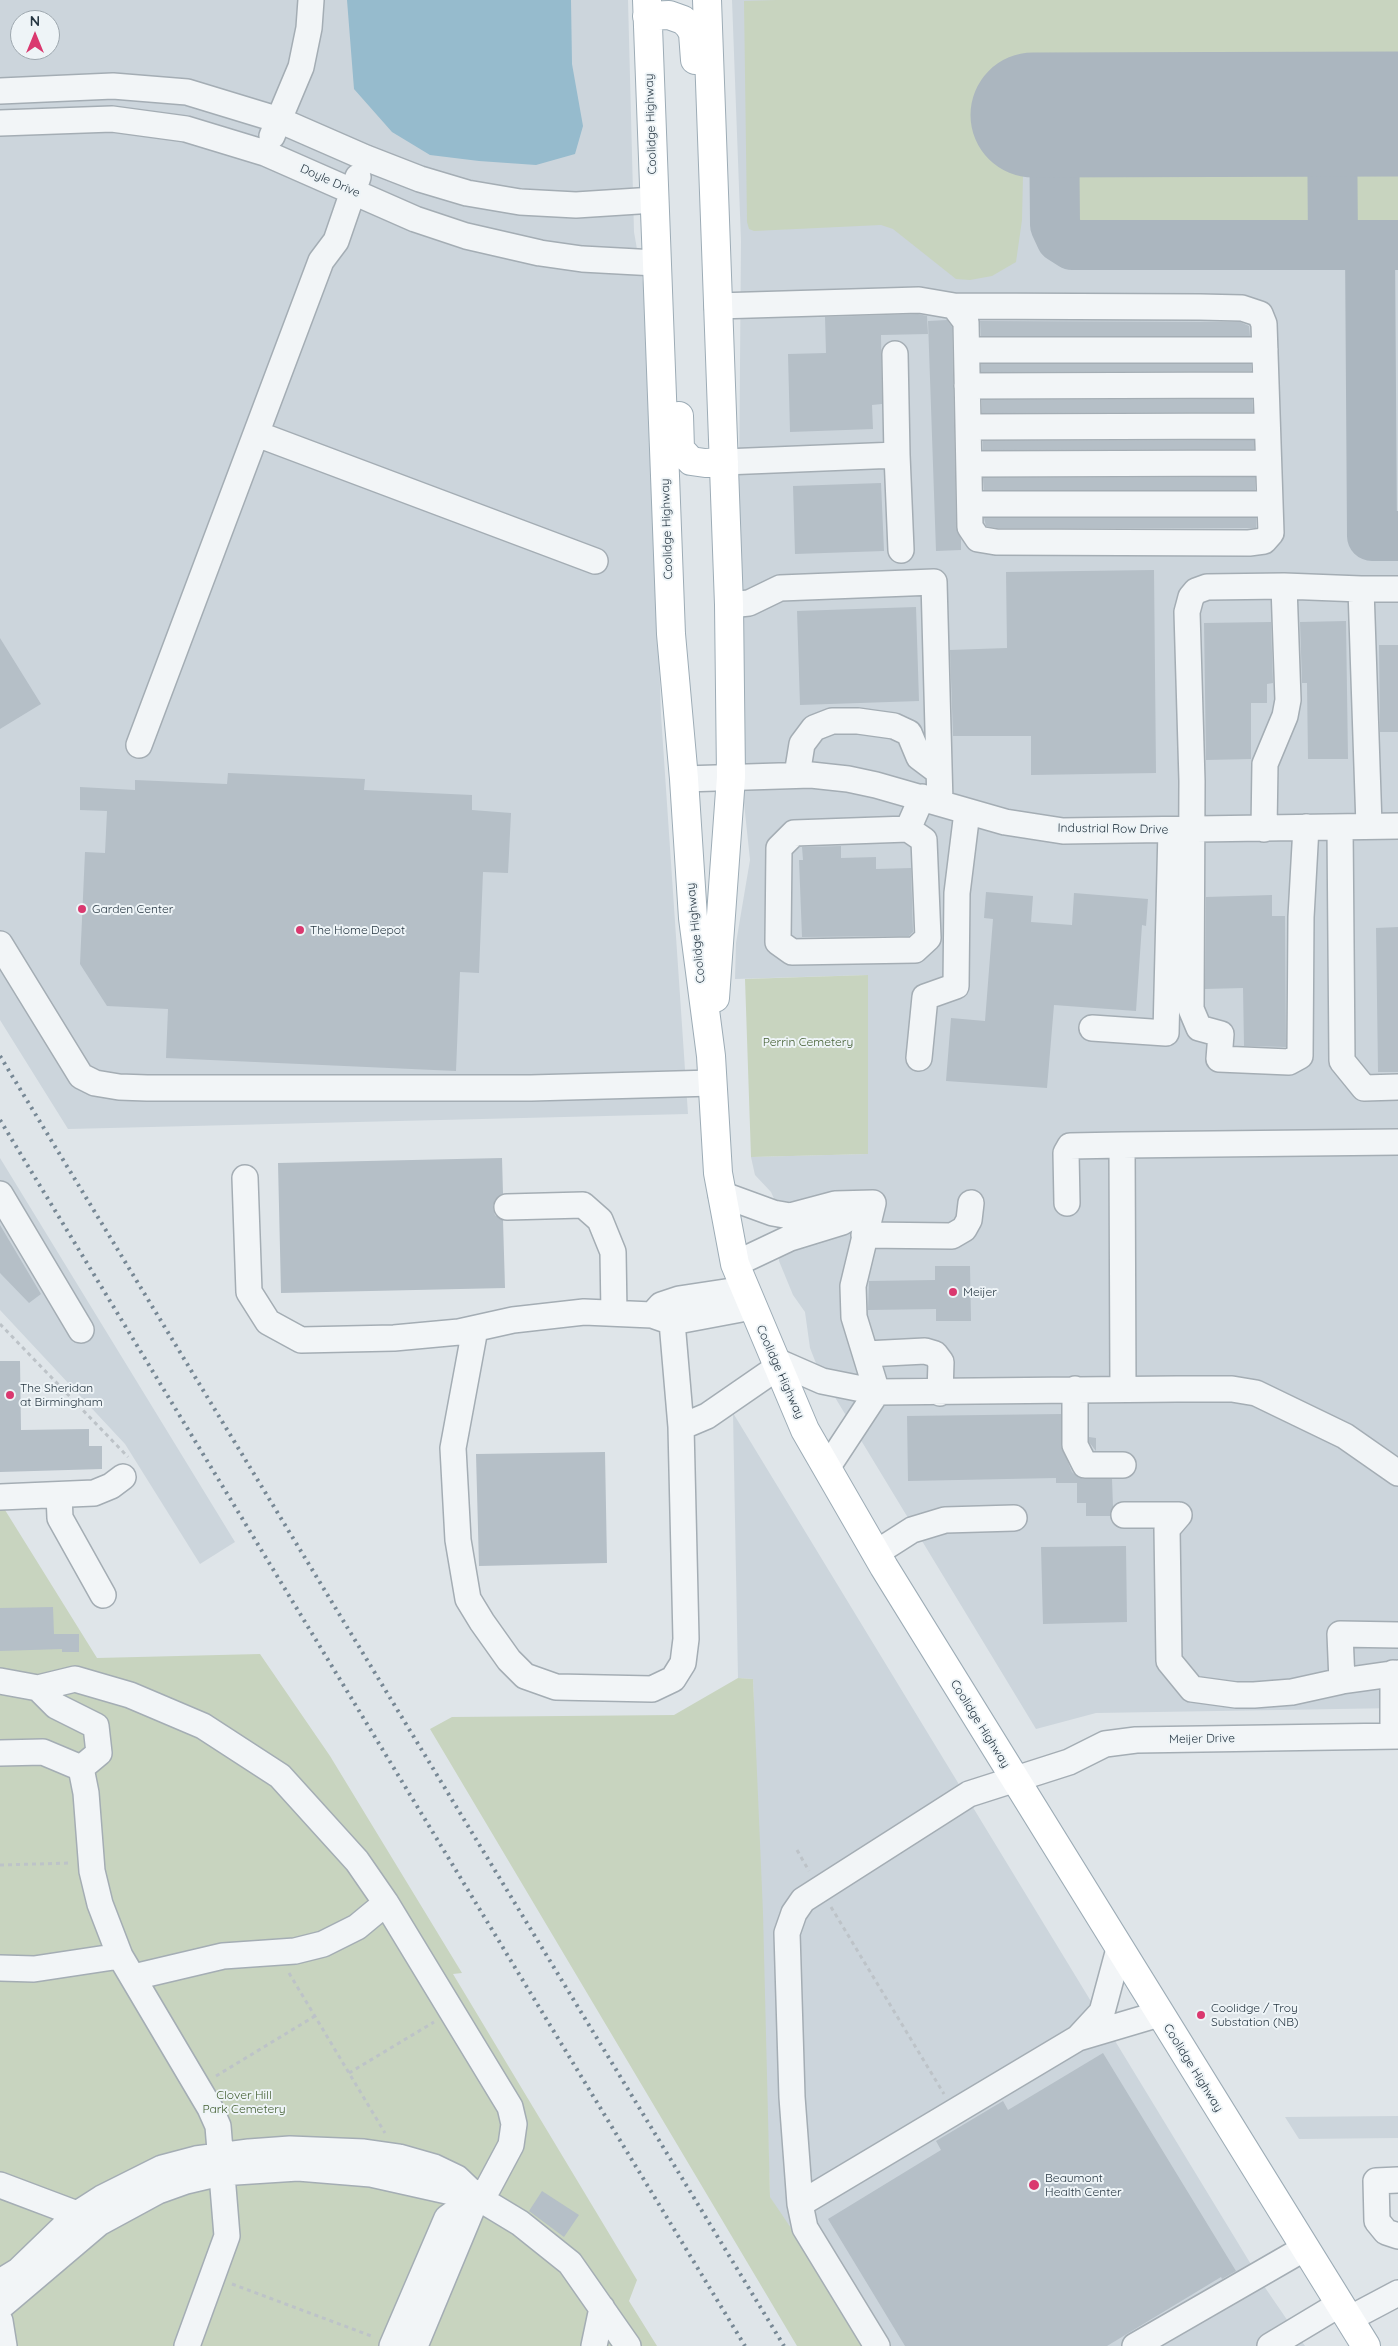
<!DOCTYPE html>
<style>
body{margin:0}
#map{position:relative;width:1398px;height:2346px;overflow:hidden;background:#dfe5e9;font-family:Quicksand,sans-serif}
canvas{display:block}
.north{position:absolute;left:10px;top:10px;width:50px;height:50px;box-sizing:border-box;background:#eef4f7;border:1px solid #9ea8af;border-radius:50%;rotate:0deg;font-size:14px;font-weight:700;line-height:20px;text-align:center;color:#263642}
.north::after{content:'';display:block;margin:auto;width:18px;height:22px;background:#da386f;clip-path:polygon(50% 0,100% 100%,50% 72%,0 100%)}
</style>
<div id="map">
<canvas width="1398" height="2346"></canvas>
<div class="north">N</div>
</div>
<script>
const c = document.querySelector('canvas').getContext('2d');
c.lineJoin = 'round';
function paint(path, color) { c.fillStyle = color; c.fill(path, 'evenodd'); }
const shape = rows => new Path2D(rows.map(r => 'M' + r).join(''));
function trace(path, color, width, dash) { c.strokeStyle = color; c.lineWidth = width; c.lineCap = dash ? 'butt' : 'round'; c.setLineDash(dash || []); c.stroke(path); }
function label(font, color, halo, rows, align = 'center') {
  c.font = font + ' Quicksand,sans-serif'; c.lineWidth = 4; c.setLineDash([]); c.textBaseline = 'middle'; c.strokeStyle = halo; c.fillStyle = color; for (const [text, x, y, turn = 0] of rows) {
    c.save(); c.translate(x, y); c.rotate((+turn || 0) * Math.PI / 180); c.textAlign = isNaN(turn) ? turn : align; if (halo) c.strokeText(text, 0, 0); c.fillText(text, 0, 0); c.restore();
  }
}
const built = shape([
 [0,0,628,0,634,232,647,306,661,715,688,1114,68,1129,0,1020],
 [20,20,50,20,50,50,20,50],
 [732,0,1398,0,1398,1708,1096,1713,1036,1729,819,1371,810,1348,805,1312,793,1295,779,1261,776,1203,771,1192,755,1175,751,1157,868,1154,868,975,735,979,736,943,750,860,737,736,741,241],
 [0,1158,235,1542,200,1564,125,1444,0,1310],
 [733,1413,1266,2289,1305,2346,864,2346,770,2198,753,1679,738,1678],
 [1398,2116,1398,2138,1299,2139,1285,2117]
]);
const green = shape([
 [777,0,1398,0,1398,85,1025,87,1022,220,1016,262,992,276,970,280,956,279,893,229,881,225,754,231,749,229,747,222,744,1],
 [1315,139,1322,185,1315,228,1265,235,1118,236,1073,230,1065,186,1070,145,1073,141],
 [1351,139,1398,139,1398,235,1351,226,1343,177],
 [868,975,868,1154,751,1157,745,979],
 [0,1510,5,1510,97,1658,260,1654,330,1756,462,1973,453,1974,637,2280,629,2301,657,2346,0,2346],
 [738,1678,753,1679,763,1913,770,2197,797,2237,864,2346,797,2346,430,1729,452,1717,674,1715]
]);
const water = shape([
 [347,0,571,0,572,64,583,126,575,154,536,165,479,161,430,155,392,132,354,89]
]);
const taxiway = shape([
 [1332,114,1333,245],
 [1054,115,1055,225,1061,238,1072,245,1398,245],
 [1370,245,1372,536,1398,536]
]);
const runway = shape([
 [1033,115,1398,114]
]);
const building = shape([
 [918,314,927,316,928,334,881,335,882,404,872,405,873,429,790,432,788,354,826,353,825,317],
 [947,320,952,327,956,527,961,539,961,550,936,551,928,321],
 [980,321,1240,322,1249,326,1250,336,981,336],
 [981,364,1251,364,1251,371,981,372],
 [1252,399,1253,412,982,413,982,400],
 [1254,440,1254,449,983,450,983,441],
 [1255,477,1255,490,984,490,983,478],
 [881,483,884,551,795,554,793,486],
 [984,518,1256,518,1256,528,997,528,986,526],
 [1154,570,1156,773,1031,775,1031,736,953,736,950,650,1007,648,1006,572],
 [916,607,919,701,800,705,797,611],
 [1346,621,1348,759,1308,759,1307,683,1302,683,1300,622],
 [1271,622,1273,683,1267,684,1267,703,1251,703,1251,759,1206,760,1204,623],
 [0,638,41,704,0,729],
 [1379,645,1398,645,1398,732,1380,732],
 [228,773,365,779,364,790,472,795,472,810,511,813,508,873,483,872,479,973,460,972,456,1071,166,1058,168,1009,107,1006,80,964,85,852,105,853,107,811,80,810,80,787,135,790,135,780,227,784],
 [841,846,841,858,876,857,876,869,911,868,913,932,909,936,802,937,799,860,803,860,802,847],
 [986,892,1033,896,1031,922,1072,925,1074,893,1148,899,1146,926,1142,925,1136,1011,1054,1005,1047,1088,946,1081,951,1018,985,1021,993,919,984,918],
 [1272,895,1272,916,1285,916,1286,1047,1244,1046,1243,988,1205,989,1206,897],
 [1398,927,1398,1072,1378,1072,1376,928],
 [502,1158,503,1194,495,1200,493,1207,495,1215,503,1220,505,1288,281,1293,278,1163],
 [0,1225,41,1294,29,1303,0,1273],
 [935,1266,970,1266,971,1321,936,1321,936,1309,868,1310,869,1281,935,1280],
 [0,1361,20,1361,21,1430,89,1429,89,1446,102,1446,102,1469,0,1472],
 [1061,1414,1061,1445,1072,1472,1078,1477,1084,1479,1112,1479,1113,1507,1110,1516,1086,1516,1086,1503,1077,1503,1077,1483,1056,1483,1056,1478,908,1481,907,1416],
 [1089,1437,1096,1438,1096,1451,1089,1442],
 [605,1452,607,1563,479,1566,476,1454],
 [1126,1546,1127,1622,1043,1624,1041,1547],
 [53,1607,54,1634,79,1634,79,1652,62,1652,62,1649,0,1651,0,1608],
 [1103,2053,1236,2271,1222,2279,1221,2277,1107,2346,905,2346,828,2219,941,2150,936,2141,1003,2101,1008,2110],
 [542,2191,579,2215,564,2237,529,2211]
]);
const path = shape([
 [0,1324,128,1457],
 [797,1850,809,1871],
 [0,1865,72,1863],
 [831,1907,944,2094],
 [289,1973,385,2133],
 [349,2073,434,2022],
 [216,2076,315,2016],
 [232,2284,374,2337]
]);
const minor = shape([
 [0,91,113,86,187,92,279,120,366,158,420,179,467,193,520,202,576,205,654,200],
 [0,123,112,119,186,129,265,153,415,219,466,236,540,253,582,259,656,263],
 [272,136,301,67,309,28,311,0],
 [717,306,919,300,954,306,966,322,970,527,978,539,996,542,1249,543,1264,541,1271,533,1264,324,1260,314,1242,308,1200,307,954,306],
 [967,350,1265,350],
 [967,386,1266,385],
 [968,427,1267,426],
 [257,434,595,561],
 [897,455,901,550],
 [724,462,897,455,895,354],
 [969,464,1268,463],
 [970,504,1270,504],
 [1284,586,1361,589],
 [729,605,749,603,780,588,934,582,940,803],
 [139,745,321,261,336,241,358,177],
 [797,775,802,744,814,728,832,721,858,721,894,726,909,733,919,757,939,772],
 [684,779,811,775,848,779,876,785,1005,822,1063,831,1398,826],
 [1369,826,1361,589,1398,589],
 [1340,827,1342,1061,1364,1088,1398,1087],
 [908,829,924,840,928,938,915,950,792,952,778,942,779,848,794,833,908,829,922,797],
 [1264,829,1265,764,1285,716,1288,700,1284,586,1207,587,1196,591,1191,597,1187,612,1192,781,1191,1009,1199,1028,1221,1034,1219,1059,1289,1062,1300,1056,1301,917,1306,827],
 [0,944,81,1076,95,1083,119,1087,147,1088,531,1088,713,1083],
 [1092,1028,1166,1033,1171,830],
 [919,1058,925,997,956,986,957,893,967,812],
 [245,1178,249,1292,268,1322,301,1340,394,1338,459,1332,513,1320,584,1312,652,1315],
 [0,1194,81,1330],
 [721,1194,773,1213,790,1216,835,1204,873,1203],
 [873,1203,853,1286,854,1317,877,1392,1177,1389,1232,1389,1256,1393,1345,1436,1398,1473],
 [1067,1203,1066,1153,1070,1146,1122,1145],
 [507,1207,583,1205,600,1220,613,1252,614,1313],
 [864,1235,952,1236,964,1229,969,1220,971,1203],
 [735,1264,790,1238,842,1222,873,1203],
 [745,1289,679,1299,661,1305,652,1315,672,1322,752,1307],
 [672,1322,681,1427,707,1416,778,1367],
 [475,1329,453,1448,458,1540,468,1599,482,1622,509,1660,525,1676,556,1687,652,1689,673,1679,683,1663,686,1639,681,1427],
 [866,1354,925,1351,935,1354,941,1362,940,1393],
 [774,1360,822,1381,877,1392,827,1468],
 [1075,1389,1075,1445,1085,1465,1123,1465],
 [1123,1389,1122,1145,1398,1142],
 [59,1495,60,1518,103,1595],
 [0,1497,94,1493,111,1486,123,1477],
 [1124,1515,1179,1515],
 [1179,1515,1167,1529,1169,1661,1192,1689,1236,1695,1254,1695,1292,1692,1342,1681],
 [876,1553,912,1530,945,1520,1014,1518],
 [1398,1635,1340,1634,1342,1681,1398,1673],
 [1393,1673,1393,1736],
 [0,1681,38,1688,56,1706,96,1726,99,1753,81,1768,86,1793,92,1871,100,1904,120,1956,210,2108,218,2126,227,2236,187,2346],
 [38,1688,75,1679,130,1695,203,1726,280,1776,357,1861,386,1903],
 [0,1753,43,1752,81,1768],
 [0,1968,34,1969,120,1956],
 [134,1977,223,1956,295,1951,323,1944,357,1927,386,1903,510,2107,514,2124,511,2145,488,2188,447,2218,392,2346],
 [1078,2038,1102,2012,1119,1949],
 [1398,2180,1376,2181,1377,2221,1386,2232,1398,2236],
 [0,2185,77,2214],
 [800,2204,1078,2038,1159,2014],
 [0,2282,18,2271,77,2214,102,2198,162,2168,196,2159,249,2152,290,2149,364,2152,399,2157,434,2167,457,2178,477,2197,520,2223,570,2263,628,2346],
 [0,2307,99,2223,158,2191,186,2181,220,2173,298,2168,371,2174,474,2197],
 [1349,2319,1398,2293],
 [0,2321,4,2346],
 [415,2346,477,2197],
 [594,2346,602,2308],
 [877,2346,805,2228,800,2204,792,2097,787,1933,794,1913,803,1900,969,1794,1069,1762,1105,1744,1136,1740,1398,1736],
 [1135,2346,1305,2248],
 [1270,2346,1340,2304]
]);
const major = shape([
 [647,0,671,634,684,779,693,918,711,1056,718,1173,735,1264,805,1430,884,1567,1366,2346],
 [707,0,729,605,731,777,715,998],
 [647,16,669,15,683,20,689,26,693,33,695,60],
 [679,416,680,449,691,461,705,463,724,462]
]);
const rail = shape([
 [0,1056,784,2346],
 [0,1120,745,2346]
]);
const markers = [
 [82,909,5,"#da386f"],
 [300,930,5,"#da386f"],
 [953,1292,5,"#da386f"],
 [10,1395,5,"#da386f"],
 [1201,2015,5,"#da386f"],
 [1034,2185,6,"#da386f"]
];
const streetNames = [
 ["Coolidge Highway",651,124,-92],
 ["Doyle Drive",330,181,24],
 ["Coolidge Highway",667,529,-92],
 ["Industrial Row Drive",1113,829,1],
 ["Coolidge Highway",696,933,-96],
 ["Coolidge Highway",780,1372,66],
 ["Coolidge Highway",980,1724,58],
 ["Meijer Drive",1202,1739,-1],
 ["Coolidge Highway",1193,2068,58]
];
const poiNames = [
 ["Garden Center",92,909],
 ["The Home Depot",310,930],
 ["Meijer",963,1292],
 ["The Sheridan",20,1388],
 ["at Birmingham",20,1402],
 ["Coolidge / Troy",1211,2008],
 ["Substation (NB)",1211,2022],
 ["Beaumont",1045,2178],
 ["Health Center",1045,2192]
];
const parkNames = [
 ["Perrin Cemetery",808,1042],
 ["Clover Hill",244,2095],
 ["Park Cemetery",244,2109]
];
paint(built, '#ccd5dc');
paint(green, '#c8d4bf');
paint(water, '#96bbcd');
trace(taxiway, '#abb6bf', 50);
trace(runway, '#abb6bf', 125);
paint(building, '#b5bfc7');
trace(minor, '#a4adb4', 28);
trace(major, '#9dacb6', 30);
trace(path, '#bdc3c8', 3, [4, 4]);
trace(minor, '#f2f5f7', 25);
trace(major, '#fff', 28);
trace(rail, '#778895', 4, [2.5, 5]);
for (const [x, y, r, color] of markers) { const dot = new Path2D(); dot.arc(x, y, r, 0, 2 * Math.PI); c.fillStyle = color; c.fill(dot); trace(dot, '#eef4f7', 2); }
label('12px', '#263642', '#eef4f7', streetNames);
label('12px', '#263642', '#eef4f7', poiNames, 'left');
label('12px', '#435f32', '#eef4f7', parkNames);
</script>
